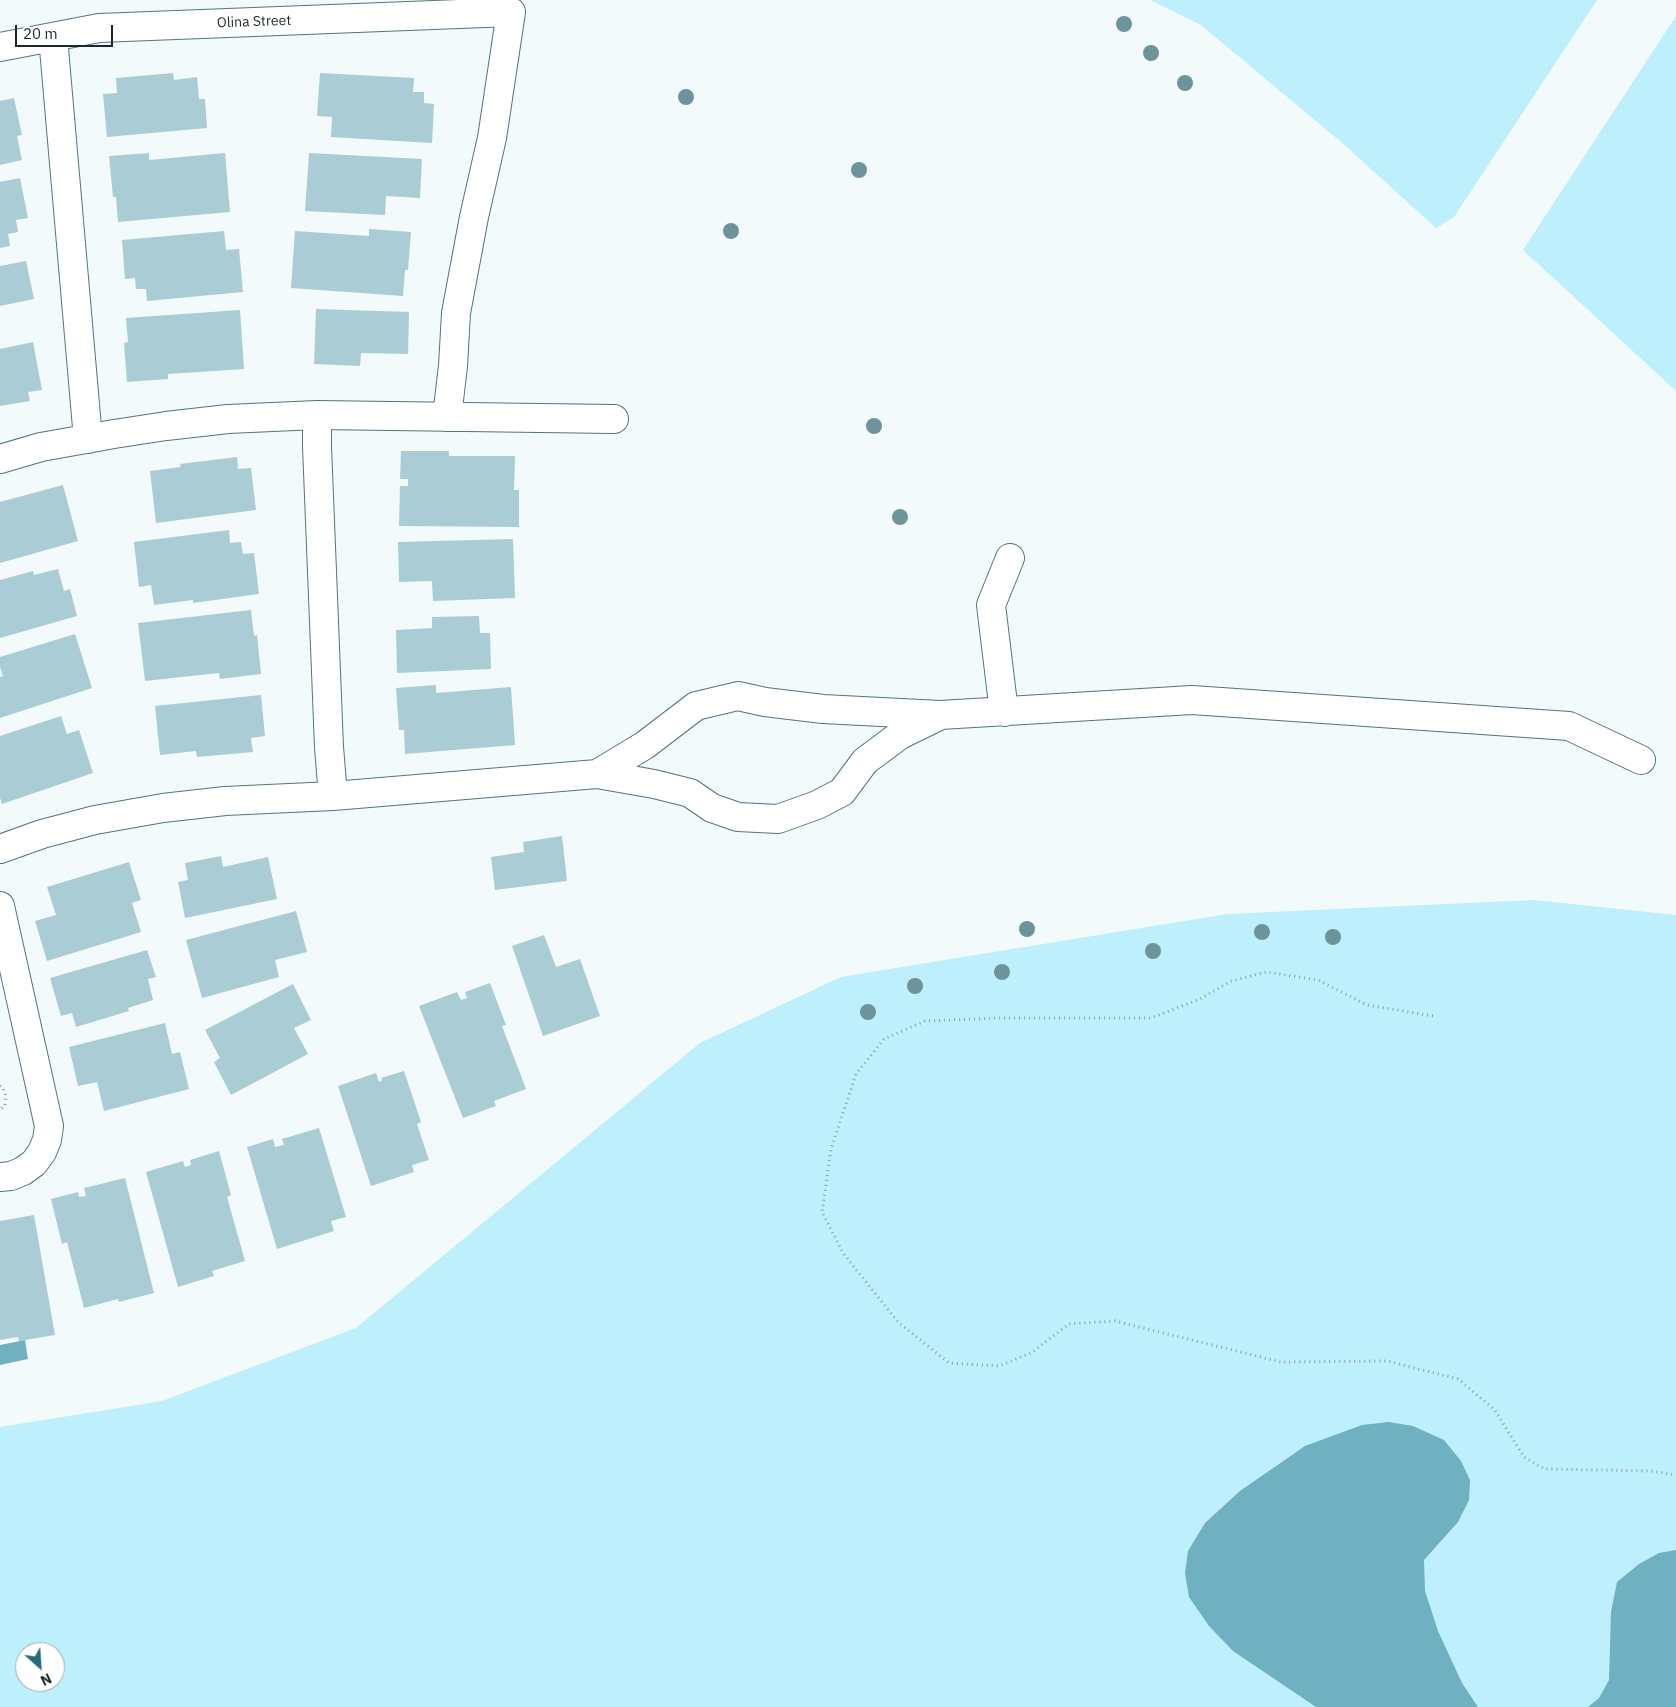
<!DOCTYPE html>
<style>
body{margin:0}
#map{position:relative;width:1676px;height:1707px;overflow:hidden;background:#f3fafc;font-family:"IBM Plex Sans",sans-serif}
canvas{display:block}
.north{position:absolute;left:15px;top:1642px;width:50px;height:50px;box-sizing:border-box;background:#fff;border:1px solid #a3a9aa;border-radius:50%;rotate:154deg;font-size:14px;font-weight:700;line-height:20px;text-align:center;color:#1a272b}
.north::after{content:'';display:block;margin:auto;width:18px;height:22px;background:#266b7b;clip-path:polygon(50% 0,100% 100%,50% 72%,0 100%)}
.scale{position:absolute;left:15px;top:25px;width:98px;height:22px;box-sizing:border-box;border:2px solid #1a272b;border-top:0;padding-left:6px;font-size:15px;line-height:18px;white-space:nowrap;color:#1a272b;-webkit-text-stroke:4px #fff;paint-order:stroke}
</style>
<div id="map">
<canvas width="1676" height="1707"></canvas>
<div class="north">N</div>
<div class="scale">20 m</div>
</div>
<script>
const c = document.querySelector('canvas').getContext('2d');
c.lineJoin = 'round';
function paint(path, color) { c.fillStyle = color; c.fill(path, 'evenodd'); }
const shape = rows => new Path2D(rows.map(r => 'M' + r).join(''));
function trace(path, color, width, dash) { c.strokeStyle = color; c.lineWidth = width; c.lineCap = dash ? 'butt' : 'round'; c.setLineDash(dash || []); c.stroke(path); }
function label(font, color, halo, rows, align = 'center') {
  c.font = font + ' "IBM Plex Sans",sans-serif'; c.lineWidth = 4.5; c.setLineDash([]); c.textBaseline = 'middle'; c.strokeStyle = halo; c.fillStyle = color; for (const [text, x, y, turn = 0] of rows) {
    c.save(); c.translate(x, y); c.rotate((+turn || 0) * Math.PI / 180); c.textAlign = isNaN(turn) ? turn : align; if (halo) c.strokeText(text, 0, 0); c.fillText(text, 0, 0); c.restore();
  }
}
const green = shape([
 [1150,0,1597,0,1454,217,1436,228,1340,141,1201,25],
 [1676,16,1676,391,1523,250],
 [1534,900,1676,915,1676,1707,0,1707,0,1427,162,1401,356,1328,700,1043,841,977,1227,914],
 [25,1652,55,1652,55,1682,25,1682]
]);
const water = shape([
 [25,1340,28,1359,0,1365,0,1345],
 [1389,1422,1413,1426,1444,1440,1461,1461,1470,1480,1469,1500,1458,1522,1424,1560,1425,1591,1438,1631,1462,1683,1478,1707,1316,1707,1233,1651,1209,1626,1189,1597,1185,1573,1188,1551,1205,1523,1240,1491,1305,1446,1362,1425],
 [1676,1550,1676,1707,1588,1707,1599,1698,1609,1680,1611,1612,1617,1582,1639,1564,1659,1553]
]);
const building = shape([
 [173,73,174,80,197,77,199,99,205,99,207,128,107,137,103,94,117,93,116,78],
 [320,73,414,78,413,92,424,92,424,103,434,104,432,143,331,137,332,117,317,116],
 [14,98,22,135,17,136,22,160,0,165,0,101],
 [149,153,149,160,225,153,230,212,118,222,116,197,113,197,109,156],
 [309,153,422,159,420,198,386,196,385,215,305,211],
 [20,178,28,218,16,220,18,232,8,234,10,246,0,248,0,182],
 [369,229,411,232,408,270,405,270,403,296,291,288,295,231,369,236],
 [224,231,226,250,239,249,243,292,147,301,146,289,136,289,135,278,125,279,122,240],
 [26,261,34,299,0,306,0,266],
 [316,309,409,312,408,354,361,353,360,366,314,364],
 [240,310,244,369,168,374,168,379,127,382,124,343,128,342,126,318],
 [33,342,42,390,28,392,30,401,0,406,0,349],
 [401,451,449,451,449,456,515,456,514,490,519,490,519,527,399,526,400,486,408,486,408,479,400,479],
 [237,457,238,469,251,468,256,510,156,523,150,471,181,467,180,464],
 [63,485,78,541,0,563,0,502],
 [229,530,230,543,241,542,243,554,254,553,259,594,193,603,193,600,154,605,151,585,139,587,134,542],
 [513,539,515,598,433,601,432,581,399,582,398,542],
 [58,569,64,591,70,589,77,616,0,638,0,580,33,571,34,575],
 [251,610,254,636,257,635,261,674,220,679,219,673,145,681,138,623],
 [479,616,480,633,490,633,491,669,397,673,396,630,432,628,432,617],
 [75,634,92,688,0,718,0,677,3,676,0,667,0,657],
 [436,685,436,693,511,687,515,745,405,754,404,730,399,730,396,688],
 [261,695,265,736,251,738,253,752,197,757,196,751,160,755,155,706],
 [61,716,67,734,79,730,93,773,2,804,0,798,0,736],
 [562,836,567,881,495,890,491,857,524,852,523,842],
 [221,856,223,867,268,857,277,899,185,918,178,882,188,880,185,863],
 [129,862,141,900,132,903,141,932,47,961,35,921,56,915,47,887],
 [296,911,307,952,275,960,279,977,202,998,186,940],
 [544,935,556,967,580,959,600,1016,543,1036,512,946],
 [147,950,156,977,148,979,153,1000,128,1008,129,1011,76,1027,72,1013,61,1016,50,978],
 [490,983,506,1025,502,1026,526,1089,494,1101,496,1106,463,1118,419,1006,457,992,461,1000,467,998,465,992],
 [293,984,311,1020,294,1028,308,1054,231,1095,214,1062,220,1058,205,1030],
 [165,1023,172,1054,180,1052,189,1089,104,1111,97,1082,78,1086,69,1047],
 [404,1071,421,1122,417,1124,429,1160,412,1165,414,1172,371,1186,338,1086,376,1073,379,1082,382,1080,381,1078],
 [319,1128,346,1217,331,1221,334,1231,277,1249,247,1147,273,1139,275,1147,284,1145,282,1139],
 [219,1151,231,1195,227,1197,245,1261,212,1271,214,1276,178,1287,146,1172,183,1161,185,1167,191,1165,190,1160],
 [125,1178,154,1293,119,1302,118,1299,84,1308,67,1242,62,1244,51,1199,78,1192,79,1197,86,1196,84,1188],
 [34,1215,55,1335,19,1341,18,1337,0,1340,0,1221]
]);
const path = shape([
 [1433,1016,1367,1005,1318,980,1266,972,1231,981,1200,999,1151,1018,1002,1018,925,1021,884,1039,856,1074,831,1149,822,1212,843,1253,898,1322,949,1363,999,1366,1031,1353,1069,1324,1115,1321,1281,1362,1387,1361,1458,1379,1494,1409,1524,1457,1545,1469,1651,1471,1676,1475],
 [0,1086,3,1088,6,1096,5,1105,0,1110]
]);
const minor = shape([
 [53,37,88,439],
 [0,47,99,28,511,12,492,138,474,217,456,313,453,366,447,417],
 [317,415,317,446,329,747,333,796],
 [0,459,41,447,114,434,166,426,228,419,317,415,614,419],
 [1004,712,991,605,1010,558],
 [597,774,645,745,696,706,738,696,765,702,823,709,940,715,1192,700,1569,726,1641,760],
 [0,849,42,834,95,820,163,808,225,801,333,796,597,774,654,784,690,793,712,808,738,817,778,819,817,805,842,792,865,761,900,735,939,716],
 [0,906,49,1126,47,1140,42,1152,34,1163,23,1171,11,1176,0,1177]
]);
const trees = [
 [1124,24],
 [1151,53],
 [1185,83],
 [686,97],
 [859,170],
 [731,231],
 [874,426],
 [900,517],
 [1027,929],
 [1262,932],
 [1333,937],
 [1153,951],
 [1002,972],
 [915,986],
 [868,1012]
];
const streetNames = [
 ["Olina Street",254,22,-2]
];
paint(green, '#bdeffc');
paint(water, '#6fb0c1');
paint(building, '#a9ccd5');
trace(minor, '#53737c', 30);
trace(path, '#949da0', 3, [1, 4]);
trace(minor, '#fff', 28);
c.fillStyle = '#6d939b';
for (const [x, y] of trees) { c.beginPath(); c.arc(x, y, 8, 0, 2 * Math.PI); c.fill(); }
label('14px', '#1a272b', '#fff', streetNames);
</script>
